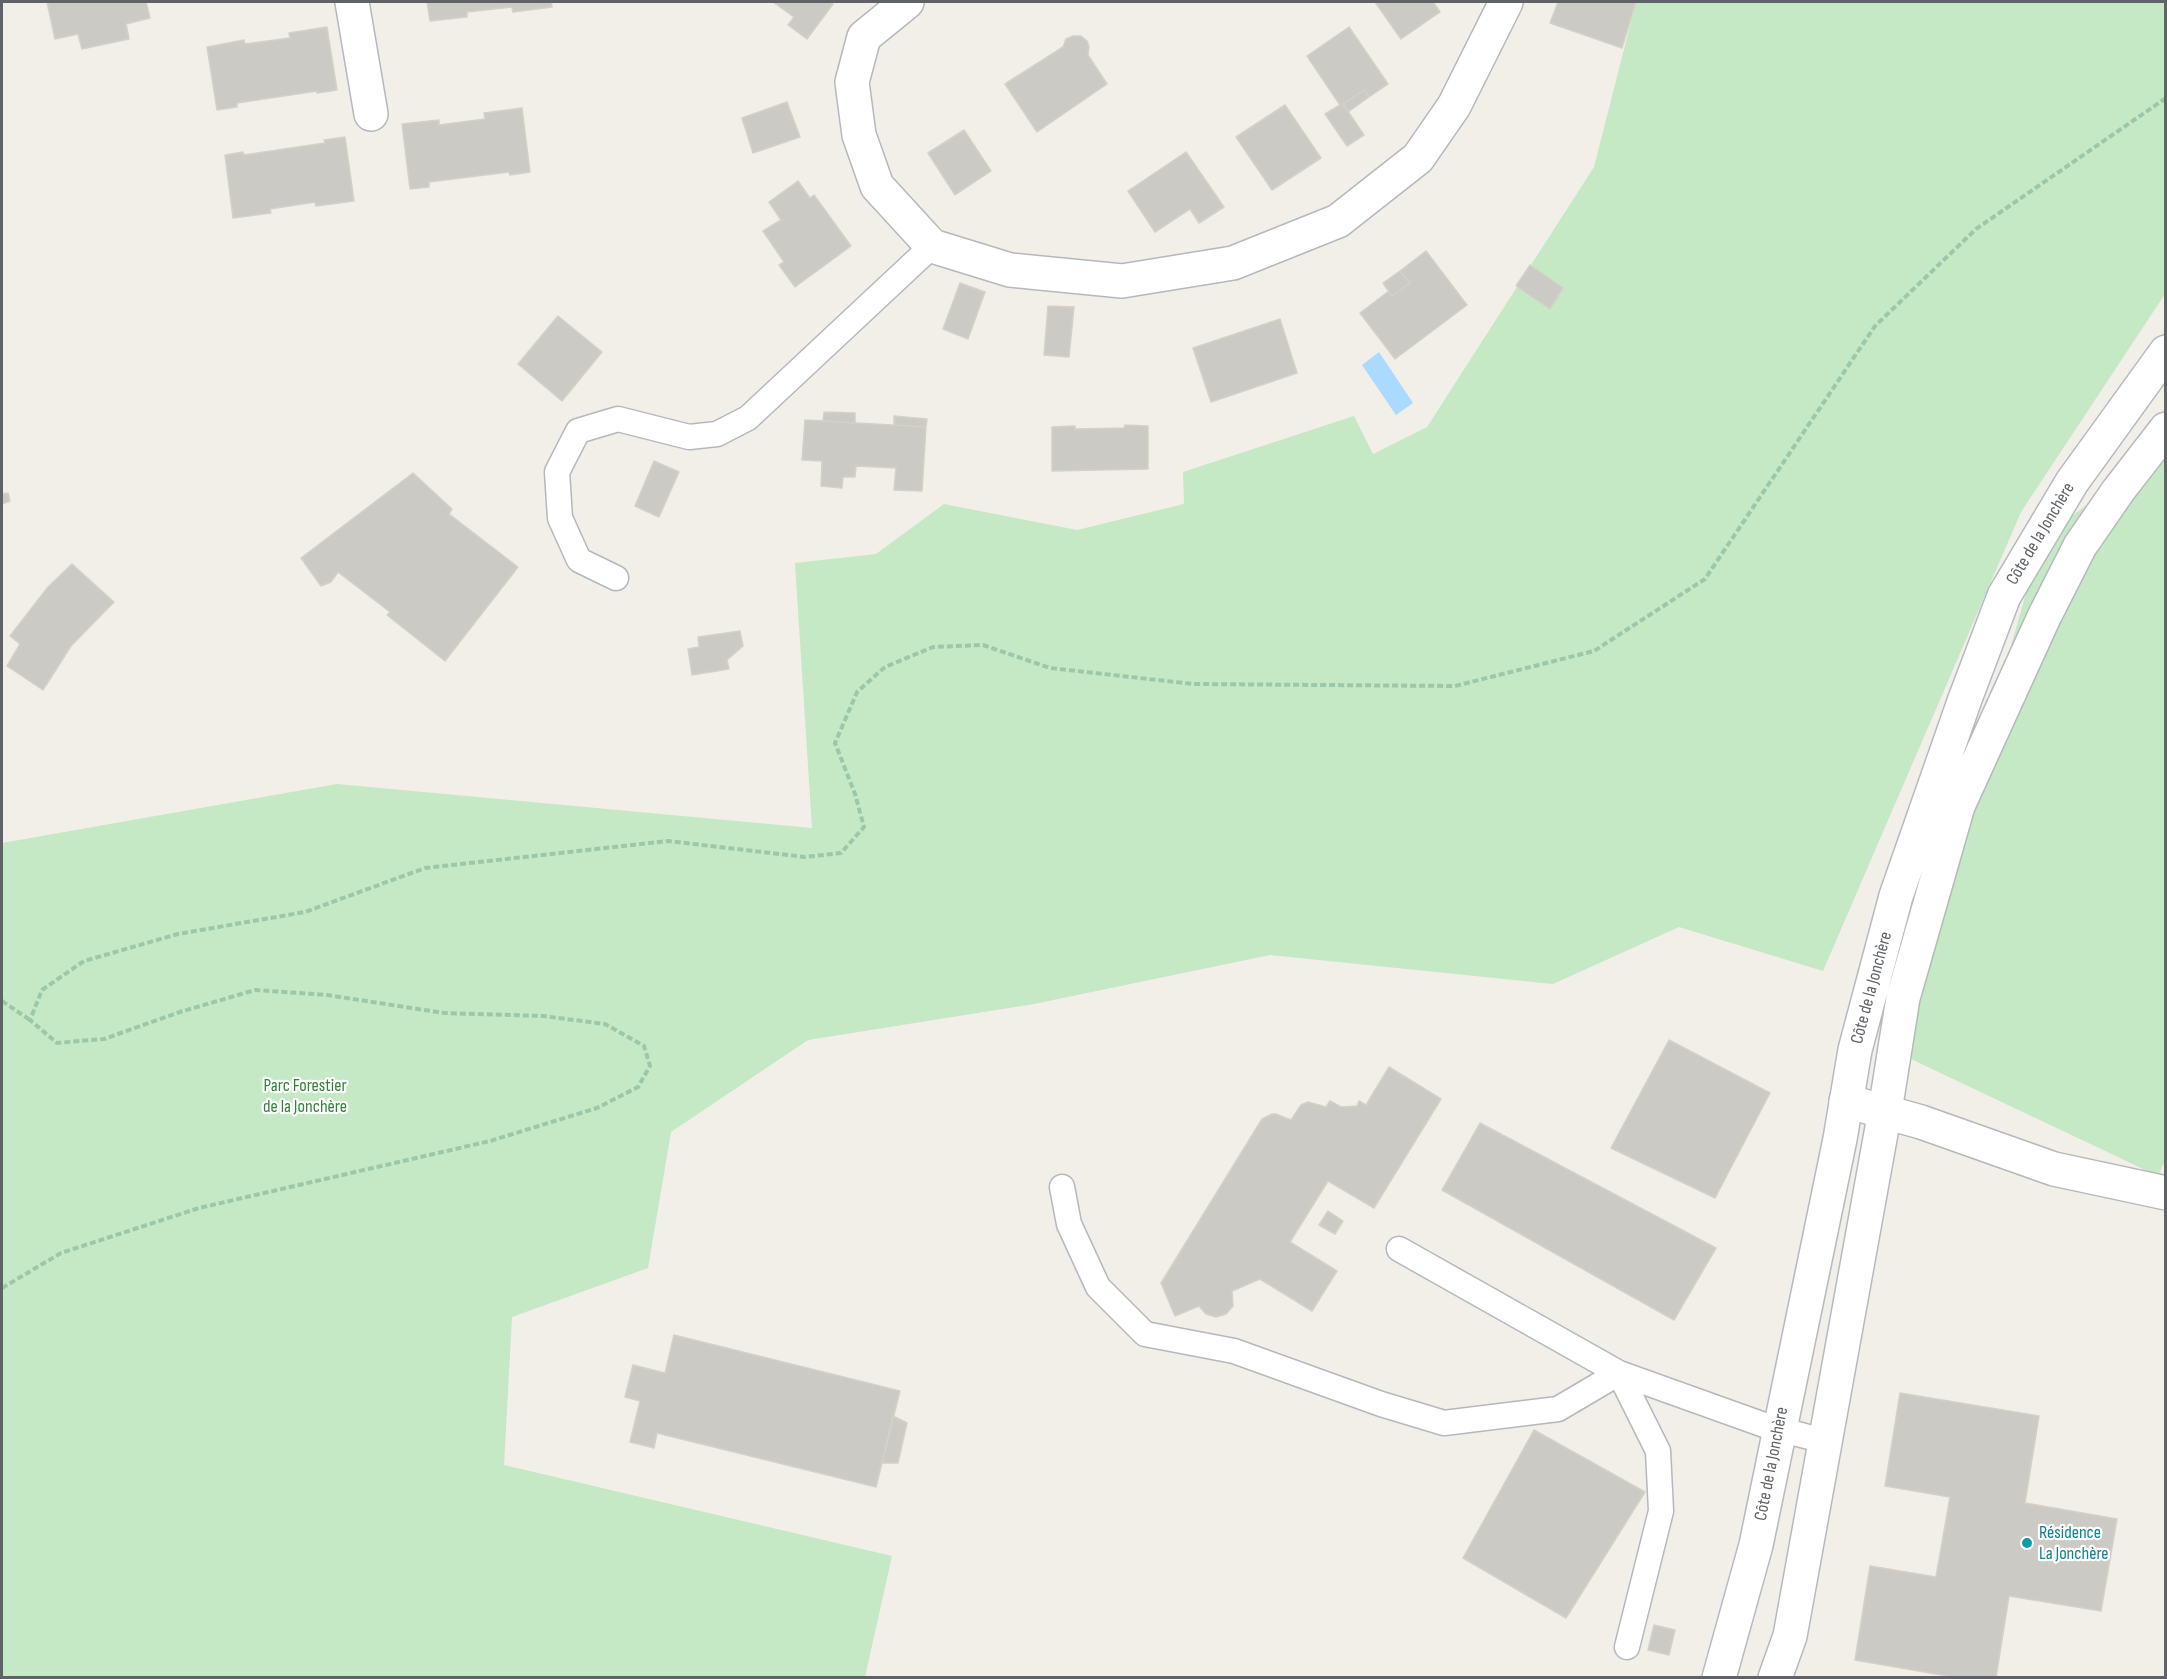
<!DOCTYPE html>
<meta charset="utf-8">
<style>
body{margin:0}
#map{position:relative;width:2167px;height:1679px;overflow:hidden;background:#f1efe8;font-family:"Sofia Sans Condensed",sans-serif}
canvas{display:block}
.frame{position:absolute;inset:0;border:3px solid #5f6368;pointer-events:none}
</style>
<div id="map">
<canvas width="2167" height="1679"></canvas>
<div class="frame"></div>
</div>
<script>
const c = document.querySelector('canvas').getContext('2d');
c.lineJoin = 'round';
function paint(path, color) { c.fillStyle = color; c.fill(path, 'evenodd'); }
const shape = rows => new Path2D(rows.map(r => 'M' + r).join(''));
function trace(path, color, width, dash) { c.strokeStyle = color; c.lineWidth = width; c.lineCap = dash ? 'butt' : 'round'; c.setLineDash(dash || []); c.stroke(path); }
function label(font, color, halo, rows, align = 'center') {
  c.font = font + ' "Sofia Sans Condensed",sans-serif'; c.lineWidth = 4.5; c.setLineDash([]); c.textBaseline = 'middle'; c.strokeStyle = halo; c.fillStyle = color; for (const [text, x, y, turn = 0] of rows) {
    c.save(); c.translate(x, y); c.rotate((+turn || 0) * Math.PI / 180); c.textAlign = isNaN(turn) ? turn : align; if (halo) c.strokeText(text, 0, 0); c.fillText(text, 0, 0); c.restore();
  }
}
const green = shape([
 [1636,2,2165,2,2165,294,2021,512,1823,971,1679,927,1553,984,1270,955,1034,1004,808,1040,671,1132,648,1268,512,1317,504,1465,892,1556,865,1677,2,1678,2,843,337,784,812,828,795,563,876,554,944,504,1077,530,1184,504,1183,472,1354,416,1373,454,1427,427,1594,167],
 [2165,447,2165,1161,2158,1176,1894,1051,2042,538]
]);
const water = shape([
 [1379,352,1413,403,1396,415,1362,365]
]);
const building = shape([
 [47,2,146,2,150,18,126,24,129,39,82,49,78,34,55,39,47,2],
 [427,2,551,2,552,7,513,12,512,7,467,12,467,17,430,21,427,2],
 [773,2,831,2,833,4,807,39,788,25,794,17,773,2],
 [1375,2,1433,2,1440,12,1401,39,1375,2],
 [1558,2,1636,2,1622,48,1550,23,1558,2],
 [327,27,337,90,317,93,317,91,237,103,237,107,217,110,207,47,244,40,245,44,290,38,289,33,327,27],
 [1349,27,1388,84,1369,97,1364,90,1343,104,1364,135,1347,146,1325,114,1340,105,1307,56,1349,27],
 [1073,36,1081,36,1087,41,1089,47,1088,55,1107,84,1037,132,1005,84,1063,47,1066,39,1073,36],
 [1364,90,1369,97,1348,112,1343,104,1364,90],
 [787,102,800,137,753,153,742,118,787,102],
 [1285,105,1321,158,1272,190,1236,137,1285,105],
 [522,108,530,172,510,175,509,172,429,182,429,187,410,189,402,124,439,120,439,125,485,119,484,113,522,108],
 [964,130,991,171,955,195,928,153,964,130],
 [345,137,354,201,316,206,315,202,270,209,271,213,233,218,225,155,243,152,244,155,325,143,324,140,345,137],
 [1186,152,1224,207,1199,223,1190,209,1155,232,1128,191,1186,152],
 [798,181,810,198,814,195,851,246,795,287,779,265,784,262,763,231,781,220,769,202,798,181],
 [1426,251,1467,305,1395,359,1360,313,1389,291,1392,296,1410,283,1400,271,1426,251],
 [1530,265,1563,288,1550,309,1516,286,1530,265],
 [1400,271,1410,283,1392,296,1383,283,1400,271],
 [960,283,985,292,968,339,943,329,960,283],
 [1048,306,1074,307,1069,357,1044,355,1048,306],
 [558,316,602,352,562,401,518,364,558,316],
 [1280,319,1297,373,1211,402,1193,348,1280,319],
 [824,412,855,413,855,423,823,421,824,412],
 [894,416,927,419,926,427,894,425,894,416],
 [805,420,926,427,922,491,894,490,896,468,856,466,855,477,843,477,842,488,821,486,822,461,802,460,805,420],
 [1125,425,1148,426,1148,469,1052,471,1052,427,1075,426,1075,429,1124,428,1125,425],
 [654,461,679,472,659,517,635,506,654,461],
 [413,473,452,509,449,514,518,567,445,661,387,615,390,612,338,572,331,582,321,586,301,558,413,473],
 [8,493,10,501,2,504,2,494,8,493],
 [72,564,114,602,71,646,43,690,7,666,20,644,10,636,48,587,72,564],
 [740,631,743,646,727,660,729,669,692,675,688,649,699,647,698,637,740,631],
 [1669,1040,1770,1093,1715,1198,1611,1148,1669,1040],
 [1389,1067,1441,1099,1374,1208,1328,1181,1290,1242,1337,1271,1312,1311,1260,1279,1232,1291,1233,1306,1226,1314,1216,1317,1206,1314,1199,1306,1175,1316,1161,1283,1262,1119,1272,1114,1276,1114,1291,1120,1301,1105,1308,1102,1326,1107,1330,1101,1341,1107,1357,1106,1359,1101,1366,1105,1389,1067],
 [1480,1123,1716,1248,1674,1320,1442,1190,1480,1123],
 [1328,1211,1343,1221,1335,1234,1319,1225,1328,1211],
 [674,1335,900,1391,876,1487,657,1433,654,1448,630,1442,640,1401,625,1397,633,1365,665,1373,674,1335],
 [1900,1393,2039,1416,2025,1503,2117,1519,2101,1611,2009,1596,1996,1678,1959,1678,1855,1660,1870,1566,1936,1577,1950,1497,1885,1486,1900,1393],
 [893,1416,907,1423,898,1463,882,1463,893,1416],
 [1534,1430,1645,1492,1566,1618,1463,1558,1534,1430],
 [1654,1625,1675,1630,1669,1655,1648,1650,1654,1625]
]);
const path = shape([
 [2,1001,30,1020],
 [2,1288,61,1253,199,1208,490,1141,597,1108,638,1087,650,1066,644,1046,605,1024,543,1016,444,1013,327,995,255,990,180,1012,104,1039,57,1043,30,1020,42,990,84,961,178,934,305,912,425,868,668,841,805,857,841,853,864,827,855,794,835,743,857,692,885,667,933,647,983,645,1050,668,1193,684,1455,686,1594,651,1705,579,1875,326,1976,229,2166,98]
]);
const lane = shape([
 [616,578,579,560,560,518,557,472,578,431,618,419,689,437,717,434,748,418,932,246],
 [1062,1187,1069,1224,1098,1287,1145,1334,1234,1351,1381,1404,1444,1423,1558,1409,1619,1373,1658,1451,1661,1511,1627,1647],
 [1399,1249,1619,1373,1767,1426,1824,1441]
]);
const street = shape([
 [352,2,371,114],
 [907,2,864,37,852,82,859,135,877,186,932,246,1010,270,1122,281,1233,263,1338,221,1418,158,1454,106,1506,2],
 [1846,1101,1921,1122,2054,1169,2166,1193]
]);
const secondary = shape([
 [1719,1678,1756,1545,1840,1139,1855,1050,1896,896,1965,699,2004,596,2072,482,2166,352],
 [1775,1678,1790,1636,1885,1111,1903,998,1958,806,2044,617,2080,546,2118,491,2166,429]
]);
const markers = [
 [2027,1543,6,"#0f9aa8"]
];
const streetNames = [
 ["Côte de la Jonchère",2041,534,-59],
 ["Côte de la Jonchère",1872,988,-75],
 ["Côte de la Jonchère",1772,1464,-79]
];
const parkNames = [
 ["Parc Forestier",305,1086],
 ["de la Jonchère",305,1107]
];
const cultureNames = [
 ["Résidence",2039,1533],
 ["La Jonchère",2039,1554]
];
paint(green, '#c5e8c5');
paint(water, '#aadaff');
paint(building, '#cccac5');
trace(building, '#d6d1c6', 1.5);
trace(lane, '#b5b8bc', 27);
trace(street, '#b5b8bc', 36);
trace(secondary, '#b6babf', 36);
trace(path, '#9cc7a9', 4, [6, 3]);
trace(lane, '#fff', 24);
trace(street, '#fff', 33);
trace(secondary, '#fff', 33);
for (const [x, y, r, color] of markers) { const dot = new Path2D(); dot.arc(x, y, r, 0, 2 * Math.PI); c.fillStyle = color; c.fill(dot); trace(dot, '#fff', 2); }
label('18px', '#5f6368', '#fff', streetNames);
label('18px', '#348238', '#fff', parkNames);
label('18px', '#0d838f', '#fff', cultureNames, 'left');
</script>
